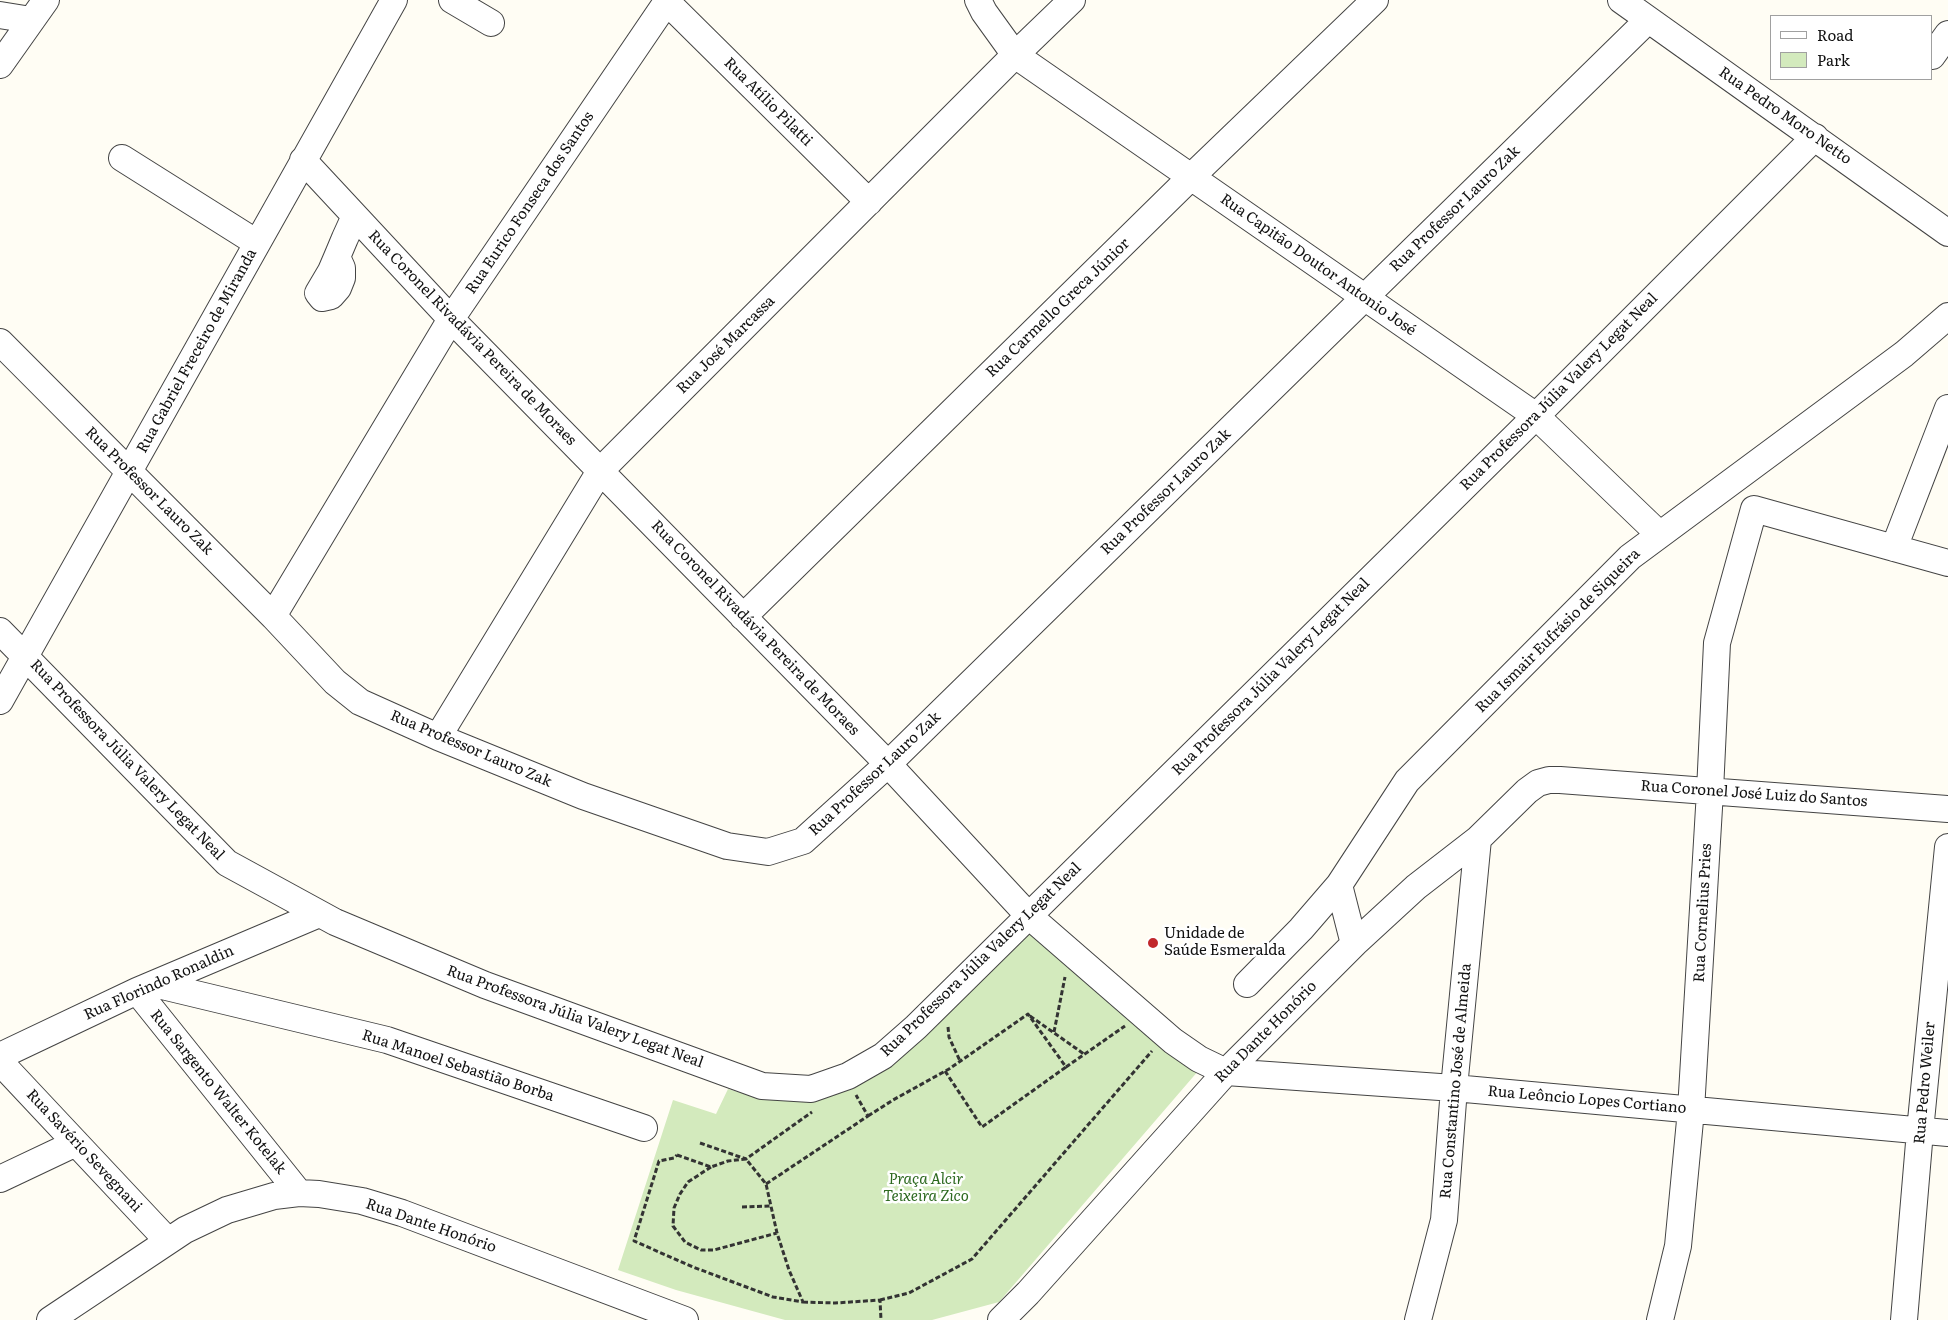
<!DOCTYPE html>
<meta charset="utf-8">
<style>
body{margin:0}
#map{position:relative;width:1948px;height:1320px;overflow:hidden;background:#fffdf4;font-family:Literata,serif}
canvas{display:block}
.legend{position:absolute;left:1770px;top:15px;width:162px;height:65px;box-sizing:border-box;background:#fff;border:1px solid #a0a0a0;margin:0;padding:6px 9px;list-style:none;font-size:15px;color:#111}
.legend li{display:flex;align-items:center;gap:10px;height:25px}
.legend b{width:25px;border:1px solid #a0a0a0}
</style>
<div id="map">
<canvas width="1948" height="1320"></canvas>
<ul class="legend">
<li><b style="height:6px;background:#fff"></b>Road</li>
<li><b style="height:14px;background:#d3eabd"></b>Park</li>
</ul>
</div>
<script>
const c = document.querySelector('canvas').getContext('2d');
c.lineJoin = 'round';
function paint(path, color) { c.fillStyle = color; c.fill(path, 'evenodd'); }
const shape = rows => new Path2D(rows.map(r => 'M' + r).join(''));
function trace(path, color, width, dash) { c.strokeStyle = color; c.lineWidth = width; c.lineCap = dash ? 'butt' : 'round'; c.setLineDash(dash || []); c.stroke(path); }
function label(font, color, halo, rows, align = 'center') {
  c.font = font + ' Literata,serif'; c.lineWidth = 5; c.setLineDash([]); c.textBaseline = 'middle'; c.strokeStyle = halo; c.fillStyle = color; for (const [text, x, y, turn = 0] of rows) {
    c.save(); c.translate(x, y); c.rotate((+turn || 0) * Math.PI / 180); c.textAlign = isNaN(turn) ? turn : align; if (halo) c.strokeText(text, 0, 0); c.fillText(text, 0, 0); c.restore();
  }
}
const green = shape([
 [1027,928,1199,1070,999,1302,932,1320,785,1320,676,1290,618,1270,673,1100,716,1114,728,1089,758,1098,809,1098]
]);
const path = shape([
 [1030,1016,1084,1054],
 [948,1027,949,1037,960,1061],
 [1054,1032,1065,977],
 [945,1071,982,1127,1066,1067],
 [868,1116,893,1100,949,1069,1028,1014,1066,1067,1125,1026],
 [700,1143,746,1159,812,1112],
 [677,1155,711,1167,728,1161,746,1159,766,1184,777,1233,789,1270,803,1302,773,1297,693,1267,634,1241,659,1161,674,1158,677,1155],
 [711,1167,688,1182,680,1194,674,1208,673,1226,685,1242,701,1250,714,1250,777,1233],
 [766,1184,868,1116,856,1095],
 [742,1207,771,1206],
 [880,1300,909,1293,972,1259,1152,1051],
 [803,1302,835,1303,880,1300,881,1320]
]);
const minor = shape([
 [452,0,491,23],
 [978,0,984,12,1015,55,1536,416,1659,534],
 [1621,0,1948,233],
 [667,2,869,202],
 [0,15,31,20],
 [1932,56,1948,34],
 [0,65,46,0],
 [122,158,257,243],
 [303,160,451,319,888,764,1029,916,1173,1041,1199,1059,1226,1072,1454,1088,1948,1133],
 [337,257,342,268,342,278,338,288,331,296,322,298,318,293,331,271,337,257,345,238,355,216],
 [0,342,273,616,335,682,360,702,438,737,583,796,727,846,768,852,803,841,888,764,1648,20],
 [1894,548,1948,408],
 [273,616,451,319,668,0],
 [743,617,1191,177,1375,0],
 [0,631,227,863,335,922,485,985,762,1086,811,1089,848,1076,883,1056,916,1027,1536,416,1815,137],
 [0,701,394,0],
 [438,737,600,471,1015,55,1072,0],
 [1339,885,1354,944],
 [154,984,387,1040,644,1128],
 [1247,984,1301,929,1339,885,1407,781,1630,557,1904,354,1948,316],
 [137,991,299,1193],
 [0,1056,137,991,319,914],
 [0,1062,168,1241],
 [0,1179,76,1143],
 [50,1320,185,1230,227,1210,274,1196,299,1193,319,1194,362,1201,402,1213,685,1320],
 [1001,1320,1028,1293,1226,1072,1354,944,1416,887,1478,839,1527,791,1538,783,1549,780,1560,780,1948,809],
 [1418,1320,1444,1220,1454,1088,1478,839],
 [1660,1320,1678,1246,1691,1110,1710,791,1717,643,1754,509,1948,563],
 [1904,1320,1920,1131,1948,847]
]);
const markers = [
 [1153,943,6,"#c1282c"]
];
const streetNames = [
 ["Rua Atílio Pilatti",768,102,45],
 ["Rua Pedro Moro Netto",1785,116,35],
 ["Rua Eurico Fonseca dos Santos",530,203,-56],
 ["Rua Professor Lauro Zak",1455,209,-44],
 ["Rua Capitão Doutor Antonio José",1318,265,35],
 ["Rua Carmello Greca Júnior",1058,308,-44],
 ["Rua Coronel Rivadávia Pereira de Moraes",472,338,46],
 ["Rua José Marcassa",726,345,-45],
 ["Rua Gabriel Freceiro de Miranda",197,351,-61],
 ["Rua Professora Júlia Valery Legat Neal",1559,392,-45],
 ["Rua Professor Lauro Zak",149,491,45],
 ["Rua Professor Lauro Zak",1166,492,-44],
 ["Rua Coronel Rivadávia Pereira de Moraes",755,628,46],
 ["Rua Ismair Eufrásio de Siqueira",1558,631,-45],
 ["Rua Professora Júlia Valery Legat Neal",1271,677,-45],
 ["Rua Professor Lauro Zak",471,749,23],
 ["Rua Professora Júlia Valery Legat Neal",127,760,46],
 ["Rua Professor Lauro Zak",875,774,-43],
 ["Rua Coronel José Luiz do Santos",1754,794,4],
 ["Rua Cornelius Pries",1703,913,-87],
 ["Rua Professora Júlia Valery Legat Neal",981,960,-44],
 ["Rua Florindo Ronaldin",159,983,-24],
 ["Rua Professora Júlia Valery Legat Neal",575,1017,20],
 ["Rua Dante Honório",1266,1032,-45],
 ["Rua Manoel Sebastião Borba",458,1066,18],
 ["Rua Constantino José de Almeida",1456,1081,-85],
 ["Rua Pedro Weiler",1925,1083,-85],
 ["Rua Sargento Walter Kotelak",218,1092,51],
 ["Rua Leôncio Lopes Cortiano",1587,1100,5],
 ["Rua Savério Sevegnani",84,1151,47],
 ["Rua Dante Honório",431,1226,19]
];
const poiNames = [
 ["Unidade de",1164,934],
 ["Saúde Esmeralda",1164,951]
];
const parkNames = [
 ["Praça Alcir",926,1180],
 ["Teixeira Zico",926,1197]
];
paint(green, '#d3eabd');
trace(minor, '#444', 28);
trace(path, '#333', 3, [5, 2.5]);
trace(minor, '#fff', 26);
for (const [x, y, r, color] of markers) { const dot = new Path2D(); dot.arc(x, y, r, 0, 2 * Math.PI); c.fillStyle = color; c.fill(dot); trace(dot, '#fff', 2); }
label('15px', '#111', '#fff', streetNames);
label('15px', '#111', '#fff', poiNames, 'left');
label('italic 15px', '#2d6920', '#fff', parkNames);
</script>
